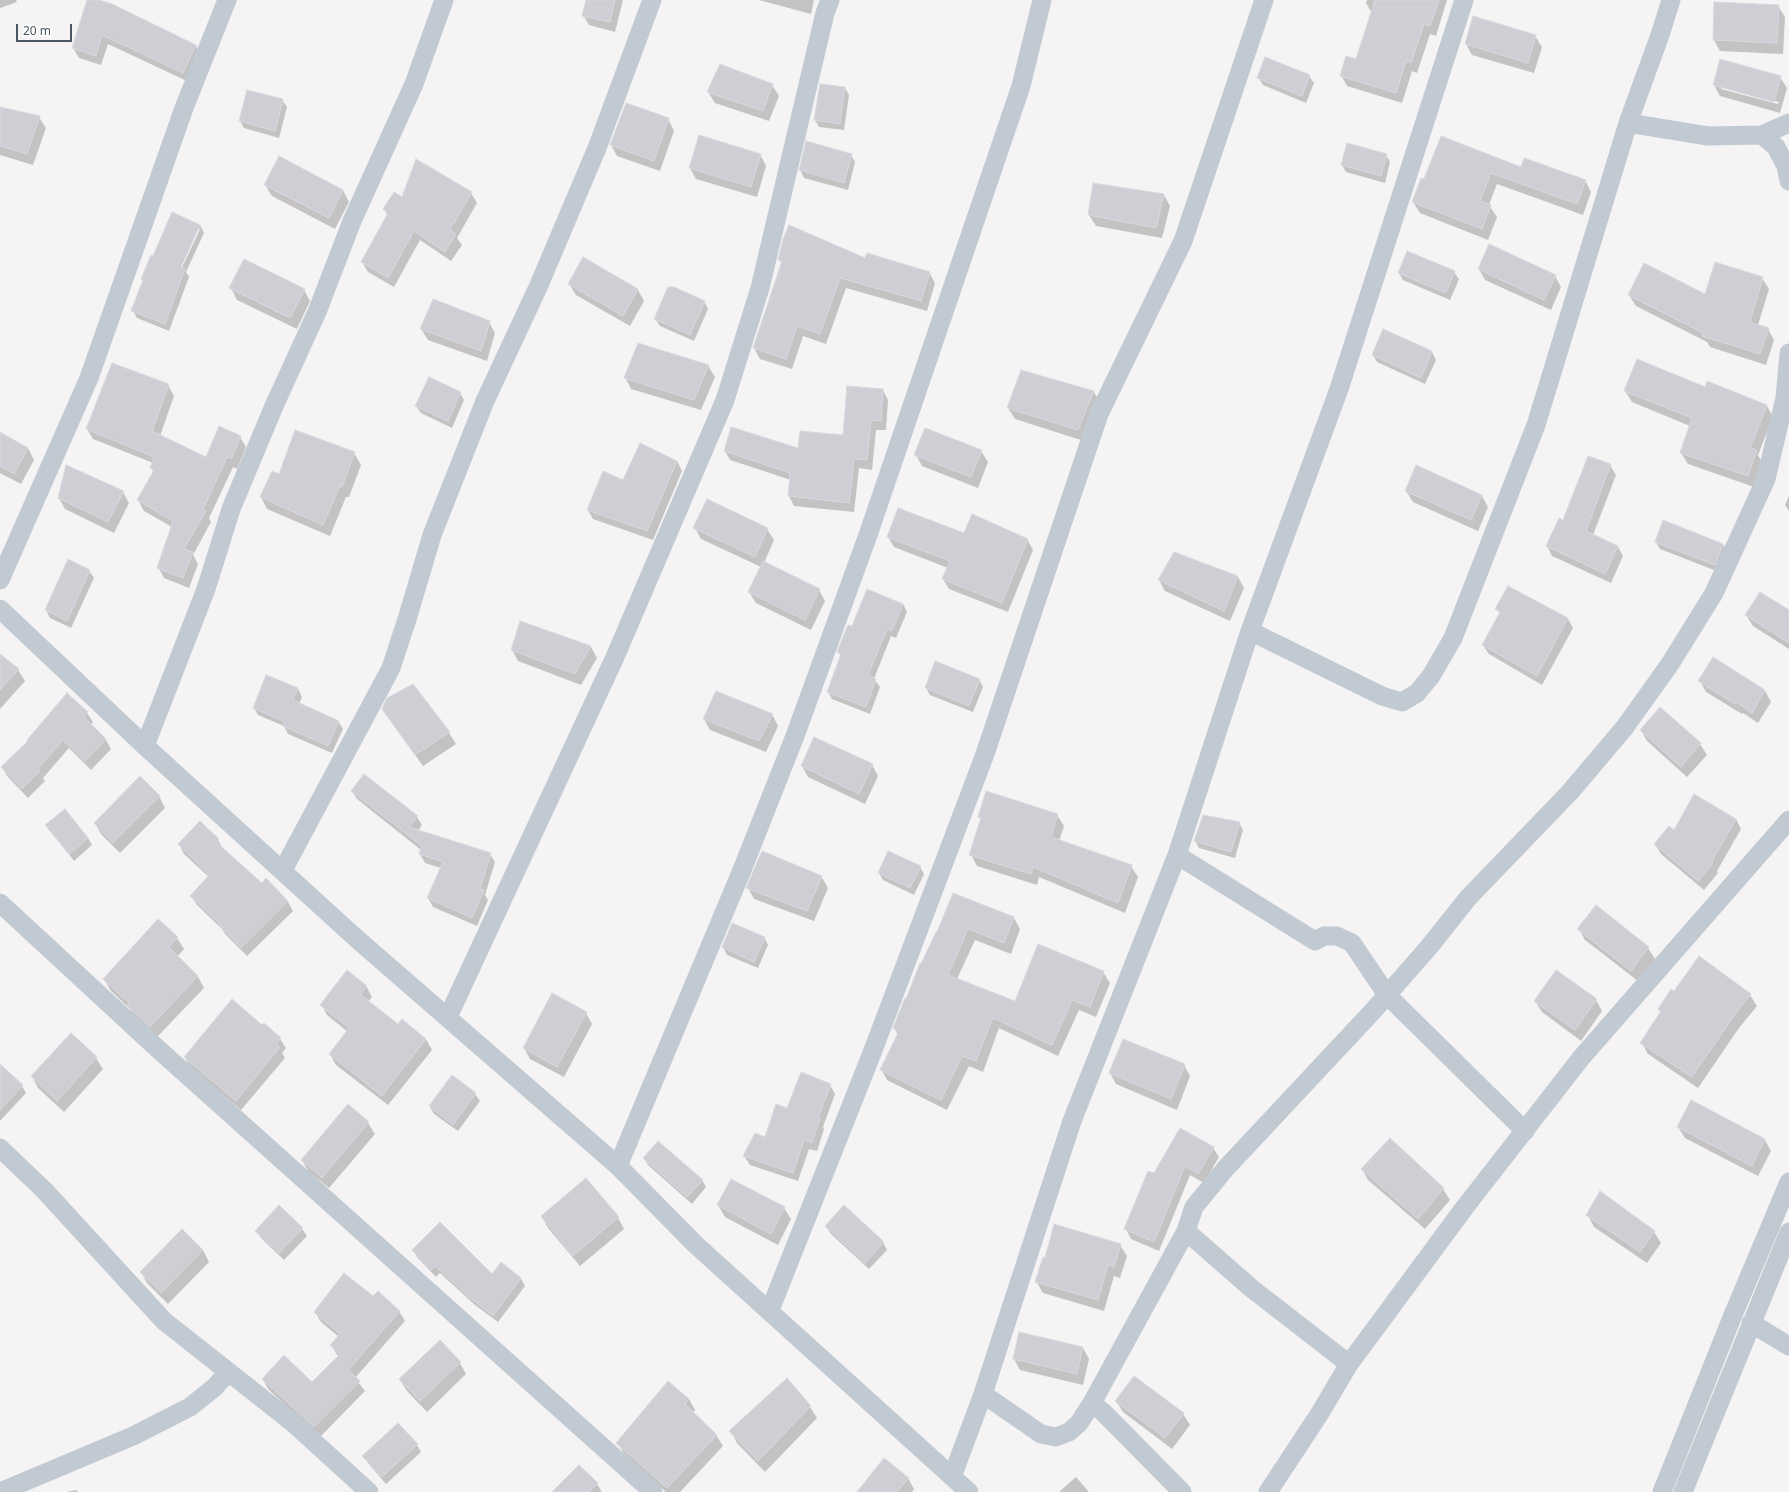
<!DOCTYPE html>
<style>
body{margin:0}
#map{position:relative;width:1789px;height:1492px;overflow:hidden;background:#f5f3f3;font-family:"Noto Sans",sans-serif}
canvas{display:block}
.scale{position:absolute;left:16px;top:24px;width:56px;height:18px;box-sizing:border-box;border:2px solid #4a5661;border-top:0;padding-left:5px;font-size:12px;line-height:14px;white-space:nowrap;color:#4a5661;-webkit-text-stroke:3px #fff;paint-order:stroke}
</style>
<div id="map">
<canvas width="1789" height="1492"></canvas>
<div class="scale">20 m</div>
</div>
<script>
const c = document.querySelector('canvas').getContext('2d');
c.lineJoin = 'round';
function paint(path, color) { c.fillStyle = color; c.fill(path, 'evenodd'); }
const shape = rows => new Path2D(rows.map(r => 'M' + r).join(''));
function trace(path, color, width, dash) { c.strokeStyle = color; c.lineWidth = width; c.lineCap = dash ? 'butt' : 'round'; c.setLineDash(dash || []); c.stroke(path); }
const shadow = shape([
 [0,0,16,0,17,2,0,8],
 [88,0,95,0,111,5,196,46,201,55,189,82,108,44,101,65,79,58,73,48],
 [587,0,623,0,615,32,589,25,583,15],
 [759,0,814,0,811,14],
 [1367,0,1447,0,1436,36,1430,34,1417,73,1412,71,1402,103,1347,86,1341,75,1356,60,1372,13,1366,3],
 [1778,6,1785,17,1783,54,1720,51,1714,40],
 [1535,36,1542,47,1534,73,1472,55,1466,44],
 [1721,60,1780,77,1787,88,1780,113,1720,96,1714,85],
 [1721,87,1779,102,1778,104,1721,89],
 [1309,76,1314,83,1306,103,1263,85,1258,77],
 [772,85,779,96,769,121,715,103,708,92],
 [845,88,849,95,844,130,819,127,815,120],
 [282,100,287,107,279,138,244,128,240,121],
 [0,108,39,117,46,128,33,165,0,155],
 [668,119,674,131,660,171,617,156,611,145],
 [760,154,766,166,757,197,696,179,690,168],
 [851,155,855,162,848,190,804,178,800,170],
 [1386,155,1390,162,1385,183,1346,172,1342,165],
 [1522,168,1585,180,1591,192,1583,215,1497,184,1489,205,1497,217,1488,240,1420,213,1413,202,1425,180],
 [265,185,343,190,349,202,335,229,272,196],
 [471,193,477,203,457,238,462,245,451,261,420,240,394,287,368,272,362,262,388,216,384,209,402,198],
 [1164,195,1170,206,1162,238,1096,226,1089,215],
 [200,225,204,233,186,272,189,277,169,331,137,318,133,311,144,282,142,279,154,257],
 [197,229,200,229,180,272,178,272],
 [584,259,638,290,644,301,630,326,576,295,569,284],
 [779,259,866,259,929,272,935,283,927,311,846,288,826,344,803,336,792,369,760,359,754,348,782,264],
 [1479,269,1555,276,1561,287,1551,310,1485,280],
 [1454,272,1459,279,1450,300,1403,280,1399,273],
 [1762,278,1769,289,1758,325,1768,329,1774,340,1766,365,1710,347,1707,342,1636,306,1629,295,1706,295],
 [231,288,304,290,310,301,297,329,237,300],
 [704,301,708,309,694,341,660,326,655,319],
 [489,322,495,333,487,361,428,340,421,329],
 [1384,331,1432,352,1436,360,1425,384,1377,362,1373,355],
 [708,366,715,377,701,410,631,389,625,377],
 [1021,371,1094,392,1100,403,1084,441,1015,419,1008,408],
 [168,385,174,396,160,436,207,458,240,437,246,447,237,469,233,467,209,518,211,522,193,555,198,564,189,588,164,578,158,567,172,527,144,511,138,500,154,473,151,468,153,463,93,439,87,429],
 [1705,388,1767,406,1773,417,1758,455,1762,462,1754,487,1688,464,1681,453,1690,426,1632,402,1625,391],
 [883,390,888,400,886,430,876,430,872,470,859,468,854,512,794,506,789,496,791,480,730,460,725,451,799,450,844,436],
 [460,393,464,400,452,428,421,413,416,406],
 [0,433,28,448,34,460,21,484,0,473],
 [981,451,988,462,978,488,922,466,916,455],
 [354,453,361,465,349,497,346,497,330,536,267,509,261,497,280,475],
 [677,461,682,471,653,540,593,519,588,510,623,481],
 [1610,465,1616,475,1593,535,1618,547,1623,556,1611,583,1552,556,1547,546,1564,522],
 [1406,491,1482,496,1488,507,1478,531,1413,502],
 [123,492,129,503,114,533,65,509,59,498],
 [1789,496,1789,511,1785,505],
 [695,528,767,529,774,540,764,563,819,590,825,601,811,630,756,603,749,592,761,567,701,539],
 [965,534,1027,539,1033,550,1008,612,949,589,943,579,948,568,894,547,888,537],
 [1656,542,1723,544,1727,552,1719,572,1660,549],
 [89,571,94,578,71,628,50,618,46,610],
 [1238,577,1244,588,1230,621,1165,591,1159,580],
 [1508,587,1568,619,1573,628,1542,685,1489,654,1483,645,1500,614,1497,609],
 [903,604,907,612,896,638,891,636,874,679,880,687,870,714,832,699,828,692,841,656,838,652,852,627],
 [1789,611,1789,649,1753,626,1746,615],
 [520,622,591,647,597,658,581,685,518,661,512,650],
 [0,655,18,670,25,681,0,709],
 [1713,659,1765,691,1771,702,1758,723,1743,713,1742,714,1706,692,1700,681],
 [267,676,298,689,302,697,299,704,338,721,343,729,332,753,288,734,284,726,258,715,254,708],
 [979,679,983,687,973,712,930,695,926,688],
 [413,685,449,733,456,744,423,766,383,709],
 [87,713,93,722,90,725,106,740,111,749,91,770,69,748,43,778,45,781,28,798,7,776,2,767],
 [772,714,778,726,766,752,710,730,704,719],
 [1641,730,1700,744,1707,755,1687,777,1647,741],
 [872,765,878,776,865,804,808,777,802,766],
 [352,791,417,817,422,825,418,831,490,854,495,862,485,895,488,900,477,926,433,907,428,898,441,868,425,863,420,854,421,850,357,799],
 [159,796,165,808,120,853,101,834,95,823],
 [1057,815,1064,826,1059,841,1131,866,1138,877,1125,913,1039,877,1037,885,977,866,971,855,981,820,979,816],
 [1736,819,1741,829,1717,871,1718,873,1704,890,1661,854,1655,844,1674,832],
 [200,822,218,840,223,849,262,884,266,880,288,902,293,911,247,956,225,934,222,929,197,905,191,896,209,877,184,854,179,844],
 [1239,823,1243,830,1235,858,1199,848,1195,841],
 [47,825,88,838,92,845,74,861],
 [920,867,924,874,914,895,883,880,879,873],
 [821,876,828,888,814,921,754,899,748,888],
 [1014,918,1020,929,1011,954,975,940,957,979,1015,1003,1103,972,1110,983,1096,1017,1079,1010,1058,1056,999,1028,983,1072,969,1066,947,1110,887,1080,881,1069,898,1035,894,1028,937,933],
 [1579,929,1648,948,1655,959,1638,981,1585,940],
 [764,937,768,945,758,968,727,955,723,947],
 [177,938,184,949,177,957,198,977,204,988,157,1037,135,1017,130,1009,111,991,104,979],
 [1699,958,1750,995,1757,1006,1739,1028,1698,1088,1648,1054,1642,1043,1661,1013,1659,1009,1674,993],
 [366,986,372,997,368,1002,398,1025,426,1039,432,1050,388,1105,336,1065,330,1054,348,1032,327,1015,322,1005],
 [1596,1000,1602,1011,1581,1041,1542,1012,1535,1001],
 [586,1013,592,1024,564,1077,530,1059,524,1048],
 [264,1025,280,1039,286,1048,282,1053,285,1058,241,1110,190,1067,185,1057],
 [71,1034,96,1058,103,1069,64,1112,38,1088,32,1076],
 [1184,1065,1190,1076,1177,1110,1116,1084,1110,1073],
 [0,1072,22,1086,26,1093,0,1121],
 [452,1077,475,1094,480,1101,458,1131,434,1114,430,1107],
 [830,1085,835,1094,823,1127,824,1129,817,1151,809,1149,798,1181,750,1165,744,1156,766,1138,787,1109],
 [1691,1102,1765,1140,1771,1151,1758,1176,1685,1138,1678,1127],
 [348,1106,368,1123,375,1134,329,1188,308,1171,302,1160],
 [1213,1148,1219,1157,1204,1183,1190,1175,1159,1251,1131,1239,1126,1229,1155,1175],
 [644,1158,702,1180,706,1187,692,1204,648,1165],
 [1362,1169,1443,1189,1450,1200,1425,1229,1368,1180],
 [718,1205,784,1208,791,1219,778,1245,725,1217],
 [1588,1215,1654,1232,1661,1243,1647,1263,1594,1227],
 [542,1217,618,1218,624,1229,580,1266,548,1228],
 [826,1226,883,1242,887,1250,869,1269,830,1233],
 [302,1229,307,1236,284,1260,261,1238,257,1231],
 [182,1230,203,1250,209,1262,168,1304,147,1283,141,1272],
 [1120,1245,1127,1256,1120,1278,1114,1276,1104,1311,1043,1293,1036,1281,1045,1259],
 [413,1250,492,1275,501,1264,521,1279,525,1286,498,1322,475,1305,440,1273,436,1277,417,1257],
 [373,1298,399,1311,405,1321,355,1378,365,1391,320,1437,268,1389,263,1379,312,1383,338,1356,331,1345,339,1337,321,1322,315,1312],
 [1020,1333,1083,1348,1089,1359,1083,1385,1020,1370,1014,1359],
 [460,1363,466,1374,427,1412,407,1391,400,1380],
 [689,1399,695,1410,693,1413,716,1435,723,1446,680,1492,666,1492,624,1454,618,1443],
 [1116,1401,1183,1414,1190,1425,1172,1449,1123,1412],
 [810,1407,817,1418,765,1472,737,1443,731,1431],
 [417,1445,421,1452,386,1484,368,1463,364,1456],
 [579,1466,597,1484,602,1492,553,1492],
 [1076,1477,1089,1492,1059,1492],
 [908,1478,914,1489,912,1492,858,1492],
 [76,1490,78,1492,67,1492]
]);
const building = shape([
 [87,0,99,0,112,4,196,45,183,73,102,35,96,56,72,48,87,0],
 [586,0,615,0,610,22,582,16,586,0],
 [1375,0,1439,0,1430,26,1424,24,1411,63,1406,61,1396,93,1340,76,1346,56,1356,59,1375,0],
 [1714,2,1779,5,1777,43,1713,40,1714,2],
 [1473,16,1536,35,1528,63,1465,44,1473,16],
 [1265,57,1310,75,1302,96,1257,78,1265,57],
 [1720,59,1781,76,1774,102,1713,85,1720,59],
 [720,64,773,84,763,111,707,92,720,64],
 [820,84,845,87,840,124,814,120,820,84],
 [247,90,283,99,275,131,239,121,247,90],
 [626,103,669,118,654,161,610,145,626,103],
 [0,107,40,116,27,154,0,146,0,107],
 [699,135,761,154,751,187,689,168,699,135],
 [1441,136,1521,167,1524,158,1586,180,1577,204,1491,173,1480,201,1491,205,1482,229,1412,202,1421,178,1424,179,1441,136],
 [806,141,852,154,844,183,799,170,806,141],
 [1347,143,1387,154,1381,176,1341,165,1347,143],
 [279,156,343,190,329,218,264,185,279,156],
 [416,159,472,192,450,230,456,234,445,252,414,231,388,278,361,262,388,213,383,209,394,192,402,197,416,159],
 [1093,183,1164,194,1156,228,1088,215,1093,183],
 [172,212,200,225,181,267,185,269,165,324,131,311,143,280,141,279,151,255,153,256,172,212],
 [789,225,865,258,867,253,930,272,921,301,840,278,820,334,797,326,786,359,753,348,782,261,778,260,783,239,789,225],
 [1489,244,1556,275,1544,300,1478,269,1489,244],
 [1407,251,1455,271,1446,293,1398,273,1407,251],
 [583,257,638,289,623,316,568,284,583,257],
 [244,259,305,289,290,318,229,288,244,259],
 [1715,262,1763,277,1750,322,1769,328,1760,354,1702,336,1703,333,1628,295,1644,263,1705,294,1715,262],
 [668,287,674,287,705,301,690,335,654,319,668,287],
 [433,299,490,321,481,351,420,329,433,299],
 [1383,329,1432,351,1421,378,1372,355,1383,329],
 [638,343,709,365,694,400,624,378,638,343],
 [1637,359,1705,387,1707,381,1767,405,1750,448,1757,450,1748,476,1680,453,1692,418,1624,391,1637,359],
 [112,363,169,384,152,431,206,457,219,426,241,436,231,459,227,457,203,509,206,511,184,549,193,552,183,578,157,568,173,521,137,500,154,470,150,468,154,457,86,429,112,363],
 [1021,370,1094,391,1078,430,1007,408,1021,370],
 [429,377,461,392,448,421,415,406,429,377],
 [847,386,883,389,881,421,871,420,867,460,854,459,849,503,788,496,790,473,724,451,731,427,798,448,800,431,843,435,847,386],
 [925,428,982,450,971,477,914,455,925,428],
 [295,430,355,452,342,487,340,486,323,525,260,497,272,471,279,474,295,430],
 [0,432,28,448,14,474,0,466,0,432],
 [640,443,677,461,647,531,587,510,603,471,623,480,640,443],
 [1588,456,1611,464,1586,531,1618,546,1605,574,1546,546,1559,518,1563,520,1588,456],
 [66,465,124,491,108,522,58,498,66,465],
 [1416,465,1482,495,1471,520,1405,491,1416,465],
 [707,499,768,528,755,557,693,528,707,499],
 [898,508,964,533,972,514,1028,539,1002,603,942,579,950,561,887,537,898,508],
 [1663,520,1723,544,1715,565,1655,542,1663,520],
 [1174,552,1238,576,1224,611,1158,580,1174,552],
 [68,559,90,570,67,621,45,610,68,559],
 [763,561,820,589,805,620,748,592,763,561],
 [1508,586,1568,618,1537,676,1482,645,1500,612,1495,609,1508,586],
 [867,589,903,604,892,631,887,629,868,675,876,679,866,707,827,692,841,654,837,652,842,639,848,625,852,626,867,589],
 [1760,592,1789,610,1789,643,1745,615,1760,592],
 [520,621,591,646,575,674,511,650,520,621],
 [0,654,19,669,0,690,0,654],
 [1713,657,1765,690,1752,713,1736,702,1735,704,1698,681,1713,657],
 [935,661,980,679,969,706,925,688,935,661],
 [266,675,298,688,293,700,339,721,328,746,283,726,285,722,253,708,266,675],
 [413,684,450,732,415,755,382,709,387,698,413,684],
 [716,691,773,714,759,741,703,719,716,691],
 [67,693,88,712,84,717,106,739,85,761,63,740,38,769,40,771,22,789,1,767,28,741,27,740,67,693],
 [1660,707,1701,743,1681,767,1640,730,1660,707],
 [814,737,873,764,859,794,801,766,814,737],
 [364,774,418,816,409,827,491,853,480,889,484,890,472,918,427,898,443,862,419,854,422,846,351,791,364,774],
 [140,776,160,796,113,843,94,823,140,776],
 [986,791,1058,814,1051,837,1132,865,1118,903,1033,867,1031,874,969,855,981,818,978,817,986,791],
 [1694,794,1736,819,1712,861,1713,863,1698,881,1654,844,1669,826,1674,830,1694,794],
 [65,809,88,838,69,854,45,825,65,809],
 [1203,815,1240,822,1231,852,1194,841,1203,815],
 [200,821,219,839,216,842,262,883,266,878,288,901,241,948,219,925,220,924,190,896,209,875,178,844,200,821],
 [762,851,822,876,807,911,746,888,762,851],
 [888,851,921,866,910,888,878,873,888,851],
 [953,893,1014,917,1004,943,968,929,948,975,1015,1001,1038,944,1104,971,1090,1007,1072,1000,1052,1045,993,1018,976,1061,962,1056,941,1100,880,1070,899,1031,893,1028,905,998,906,999,920,963,921,964,936,932,937,932,953,893],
 [1596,905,1649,947,1631,971,1577,929,1596,905],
 [158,919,178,937,169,947,198,976,150,1027,127,1005,129,1003,103,979,158,919],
 [732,923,765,937,754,962,722,947,732,923],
 [1699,956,1751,994,1733,1017,1692,1077,1640,1043,1661,1011,1658,1009,1671,989,1674,991,1699,956],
 [347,970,367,986,360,994,398,1024,402,1019,426,1039,382,1096,329,1054,349,1028,320,1005,347,970],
 [1556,970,1597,999,1575,1030,1534,1001,1556,970],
 [552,993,587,1012,557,1067,523,1048,552,993],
 [232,999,262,1025,264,1023,281,1038,276,1044,280,1047,236,1101,184,1057,232,999],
 [71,1033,97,1057,57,1101,31,1076,71,1033],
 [1123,1039,1185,1064,1171,1099,1109,1073,1123,1039],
 [0,1064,23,1085,0,1110,0,1064],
 [801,1072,831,1084,818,1118,820,1119,812,1143,804,1140,793,1173,743,1156,755,1133,765,1137,776,1104,787,1108,801,1072],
 [452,1075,476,1093,453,1125,429,1106,452,1075],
 [1691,1100,1765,1139,1752,1166,1677,1127,1691,1100],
 [348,1104,369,1122,322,1178,301,1160,348,1104],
 [1180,1128,1214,1147,1198,1174,1185,1166,1154,1242,1124,1229,1148,1171,1154,1173,1180,1128],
 [1390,1138,1444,1188,1418,1219,1361,1169,1390,1138],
 [658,1141,703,1180,687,1197,643,1158,658,1141],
 [586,1178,619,1217,573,1256,541,1216,586,1178],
 [731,1179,785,1207,771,1234,717,1205,731,1179],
 [1600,1191,1655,1231,1640,1252,1586,1215,1600,1191],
 [279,1205,303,1228,279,1253,255,1231,279,1205],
 [844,1205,884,1242,865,1263,825,1226,844,1205],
 [440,1222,492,1274,501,1262,521,1278,493,1316,470,1298,435,1266,431,1270,412,1250,440,1222],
 [1054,1224,1121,1244,1114,1267,1108,1265,1098,1300,1035,1282,1043,1257,1045,1258,1054,1224],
 [182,1229,203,1250,161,1293,140,1272,182,1229],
 [344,1273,373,1296,378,1291,400,1311,348,1370,360,1381,314,1427,262,1379,284,1355,312,1382,340,1354,330,1345,340,1334,314,1312,344,1273],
 [1019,1332,1083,1347,1077,1374,1013,1359,1019,1332],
 [440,1340,461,1362,420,1401,399,1379,440,1340],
 [1134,1376,1184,1413,1165,1438,1115,1401,1134,1376],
 [787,1378,811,1406,758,1461,729,1431,787,1378],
 [668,1381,689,1399,685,1404,717,1435,667,1488,616,1443,668,1381],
 [398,1423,418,1444,382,1477,362,1456,398,1423],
 [884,1458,909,1478,897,1492,857,1492,884,1458],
 [579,1465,598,1483,589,1492,552,1492,579,1465]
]);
const minor = shape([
 [1628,123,1708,136,1762,135,1776,147,1786,166,1789,181],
 [1762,135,1789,123],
 [0,580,89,378,184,108,227,0],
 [0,609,145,746,357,939,618,1166,696,1245,969,1492],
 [1250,631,1382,696,1402,702,1417,693,1431,676,1453,638,1536,425,1628,123,1660,35,1671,0],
 [145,746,206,589,231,509,274,406,317,312,352,221,414,84,444,0],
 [1177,855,1315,941,1324,936,1337,936,1352,943,1387,995,1525,1131],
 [283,870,391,668,408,616,432,535,485,401,539,285,597,148,652,0],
 [0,903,158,1049,653,1492],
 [448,1017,615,657,725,400,760,288,825,13,830,0],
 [0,1148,44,1190,164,1321,292,1422,369,1492],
 [618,1166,742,870,795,736,868,535,1021,86,1042,0],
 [770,1310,872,1053,985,754,1099,414,1183,241,1264,0],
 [1751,1323,1789,1346],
 [1349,1364,1251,1288,1186,1231,1194,1207,1226,1168,1372,1012,1429,947,1468,898,1570,792,1625,727,1670,664,1714,593,1766,479,1785,398,1789,353],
 [983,1394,1041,1434,1056,1437,1069,1432,1079,1423,1092,1403],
 [952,1477,983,1394,1072,1121,1177,855,1250,631,1339,389,1464,0],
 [0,1492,133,1436,190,1407,215,1387,228,1372],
 [1182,1492,1103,1412,1092,1403,1186,1231],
 [1268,1492,1320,1413,1349,1364,1465,1207,1581,1058,1789,820],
 [1662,1492,1733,1315,1789,1182],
 [1683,1492,1789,1232]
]);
paint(shadow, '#0003');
paint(building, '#cdcfd5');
trace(building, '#d7d9de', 1);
trace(minor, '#c1cad2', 19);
</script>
